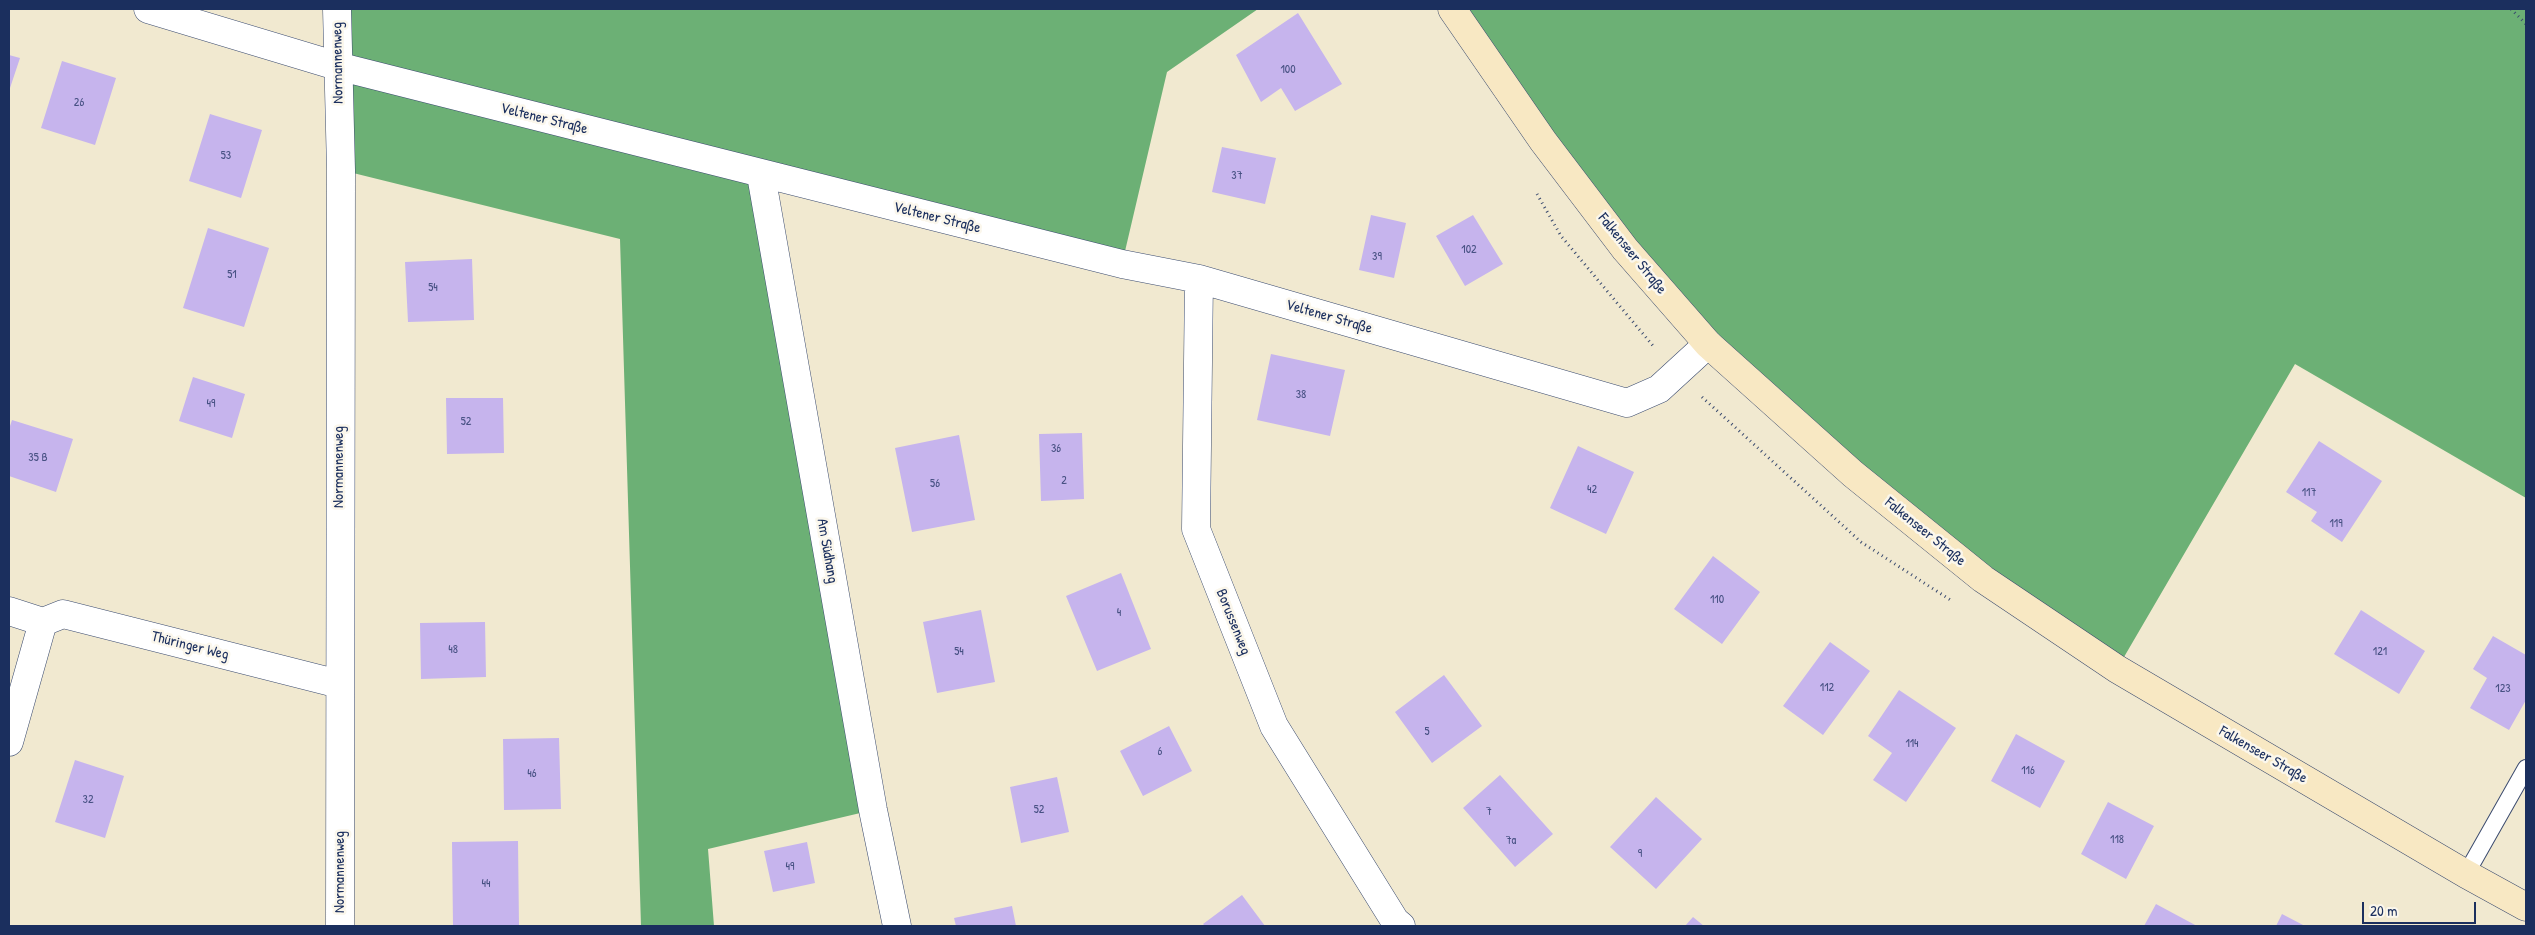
<!DOCTYPE html>
<meta charset="utf-8">
<style>
body{margin:0}
#map{position:relative;width:2535px;height:935px;overflow:hidden;background:#f1e9d0;font-family:"Patrick Hand",sans-serif}
canvas{display:block}
.frame{position:absolute;inset:0;border:10px solid #1b2f5e;pointer-events:none}
.scale{position:absolute;left:2362px;top:902px;width:114px;height:22px;box-sizing:border-box;border:2px solid #1b2f5e;border-top:0;padding-left:6px;font-size:15px;line-height:18px;white-space:nowrap;color:#1b2f5e;-webkit-text-stroke:4px #fbf7ec;paint-order:stroke}
</style>
<div id="map">
<canvas width="2535" height="935"></canvas>
<div class="frame"></div>
<div class="scale">20 m</div>
</div>
<script>
const c = document.querySelector('canvas').getContext('2d');
c.lineJoin = 'round';
function paint(path, color) { c.fillStyle = color; c.fill(path, 'evenodd'); }
const shape = rows => new Path2D(rows.map(r => 'M' + r).join(''));
function trace(path, color, width, dash) { c.strokeStyle = color; c.lineWidth = width; c.lineCap = dash ? 'butt' : 'round'; c.setLineDash(dash || []); c.stroke(path); }
function label(font, color, halo, rows, align = 'center') {
  c.font = font + ' "Patrick Hand",sans-serif'; c.lineWidth = 5; c.setLineDash([]); c.textBaseline = 'middle'; c.strokeStyle = halo; c.fillStyle = color; for (const [text, x, y, turn = 0] of rows) {
    c.save(); c.translate(x, y); c.rotate((+turn || 0) * Math.PI / 180); c.textAlign = isNaN(turn) ? turn : align; if (halo) c.strokeText(text, 0, 0); c.fillText(text, 0, 0); c.restore();
  }
}
const forest = shape([
 [337,9,1258,9,1167,72,1122,264,762,175,873,810,708,849,714,926,641,926,620,239,341,170],
 [1452,9,2526,9,2526,498,2295,364,2117,669,1708,344]
]);
const building = shape([
 [1298,13,1342,84,1295,111,1281,88,1261,102,1236,55],
 [9,55,20,58,9,91],
 [62,61,116,78,95,145,41,128],
 [210,114,262,130,241,198,189,181],
 [1222,147,1276,158,1265,204,1212,192],
 [1371,215,1406,223,1394,278,1359,270],
 [1473,215,1503,264,1465,286,1436,236],
 [208,228,269,248,244,327,183,308],
 [472,259,474,320,408,322,405,262],
 [1271,354,1345,370,1330,436,1257,420],
 [193,377,245,394,232,438,179,421],
 [446,398,503,398,504,453,447,454],
 [12,420,73,439,56,492,9,476,9,429],
 [1082,433,1084,499,1041,501,1039,434],
 [959,435,975,520,912,532,895,448],
 [2319,441,2382,481,2342,542,2311,521,2317,512,2286,492],
 [1578,446,1634,472,1606,534,1550,508],
 [1713,556,1760,592,1722,644,1674,609],
 [1121,573,1151,649,1097,671,1066,596],
 [981,610,995,682,937,693,923,622],
 [2361,610,2425,651,2399,694,2334,654],
 [485,622,486,677,421,679,420,623],
 [2493,636,2526,655,2526,700,2509,730,2470,708,2487,678,2473,669],
 [1830,642,1870,671,1823,735,1783,706],
 [1444,675,1482,726,1432,763,1395,712],
 [1899,690,1956,728,1906,802,1873,780,1892,753,1868,736],
 [1169,726,1192,771,1143,796,1120,751],
 [2016,734,2065,761,2040,808,1991,781],
 [559,738,561,809,504,810,503,739],
 [75,760,124,776,105,838,55,822],
 [1500,775,1553,834,1515,867,1463,808],
 [1057,777,1069,832,1021,843,1010,787],
 [1656,797,1702,839,1656,889,1610,847],
 [2108,802,2154,826,2126,879,2081,854],
 [518,841,519,926,453,926,452,842],
 [807,842,815,883,773,892,764,851],
 [1242,895,1265,926,1205,926,1203,924],
 [2156,904,2197,926,2144,926],
 [1012,906,1016,926,956,926,954,918],
 [2282,914,2305,926,2276,926],
 [1693,917,1704,926,1685,926]
]);
const path = shape([
 [2511,9,2526,24],
 [1537,194,1561,236,1654,347],
 [1702,397,1861,542,1952,601]
]);
const lane = shape([
 [2466,874,2526,768]
]);
const street = shape([
 [148,9,337,66,1122,264,1199,279,1627,403,1659,389,1708,344],
 [337,9,341,170,340,926],
 [761,175,873,810,897,926],
 [1199,279,1196,529,1274,726,1395,921,1401,926],
 [9,611,43,622],
 [9,742,43,622,63,614,339,684]
]);
const secondary = shape([
 [1452,9,1543,141,1625,249,1708,344,1853,474,1983,579,2117,669,2466,874,2526,907]
]);
const numberNames = [
 ["100",1288,70],
 ["26",79,103],
 ["53",226,156],
 ["37",1237,176],
 ["102",1469,250],
 ["39",1377,257],
 ["51",232,275],
 ["54",433,288],
 ["38",1301,395],
 ["49",211,404],
 ["52",466,422],
 ["36",1056,449],
 ["35 B",38,458],
 ["2",1064,481],
 ["56",935,484],
 ["42",1592,490],
 ["117",2309,493],
 ["119",2336,524],
 ["110",1717,600],
 ["4",1119,613],
 ["48",453,650],
 ["54",959,652],
 ["121",2380,652],
 ["112",1827,688],
 ["123",2503,689],
 ["5",1427,732],
 ["114",1912,744],
 ["6",1160,752],
 ["116",2028,771],
 ["46",532,774],
 ["32",88,800],
 ["52",1039,810],
 ["7",1489,812],
 ["118",2117,840],
 ["7a",1511,841],
 ["9",1640,854],
 ["49",790,867],
 ["44",486,884]
];
const streetNames = [
 ["Normannenweg",338,63,-91],
 ["Veltener Straße",544,119,14],
 ["Veltener Straße",937,218,14],
 ["Falkenseer Straße",1632,254,51],
 ["Veltener Straße",1329,317,16],
 ["Normannenweg",339,467,-90],
 ["Falkenseer Straße",1925,532,39],
 ["Am Südhang",827,551,80],
 ["Borussenweg",1233,622,68],
 ["Thüringer Weg",190,646,14],
 ["Falkenseer Straße",2263,755,30],
 ["Normannenweg",340,872,-90]
];
paint(forest, '#6cb075');
paint(building, '#c6b4ed');
trace(lane, '#3b4b6f', 18);
trace(street, '#3b4b6f', 29);
trace(secondary, '#3b4b6f', 29);
trace(path, '#3b4b6f', 3, [1, 4]);
trace(lane, '#fff', 16);
trace(street, '#fff', 28);
trace(secondary, '#f8e8c3', 28);
label('12px', '#465082', null, numberNames);
label('15px', '#1b2f5e', '#fbf7ec', streetNames);
</script>
